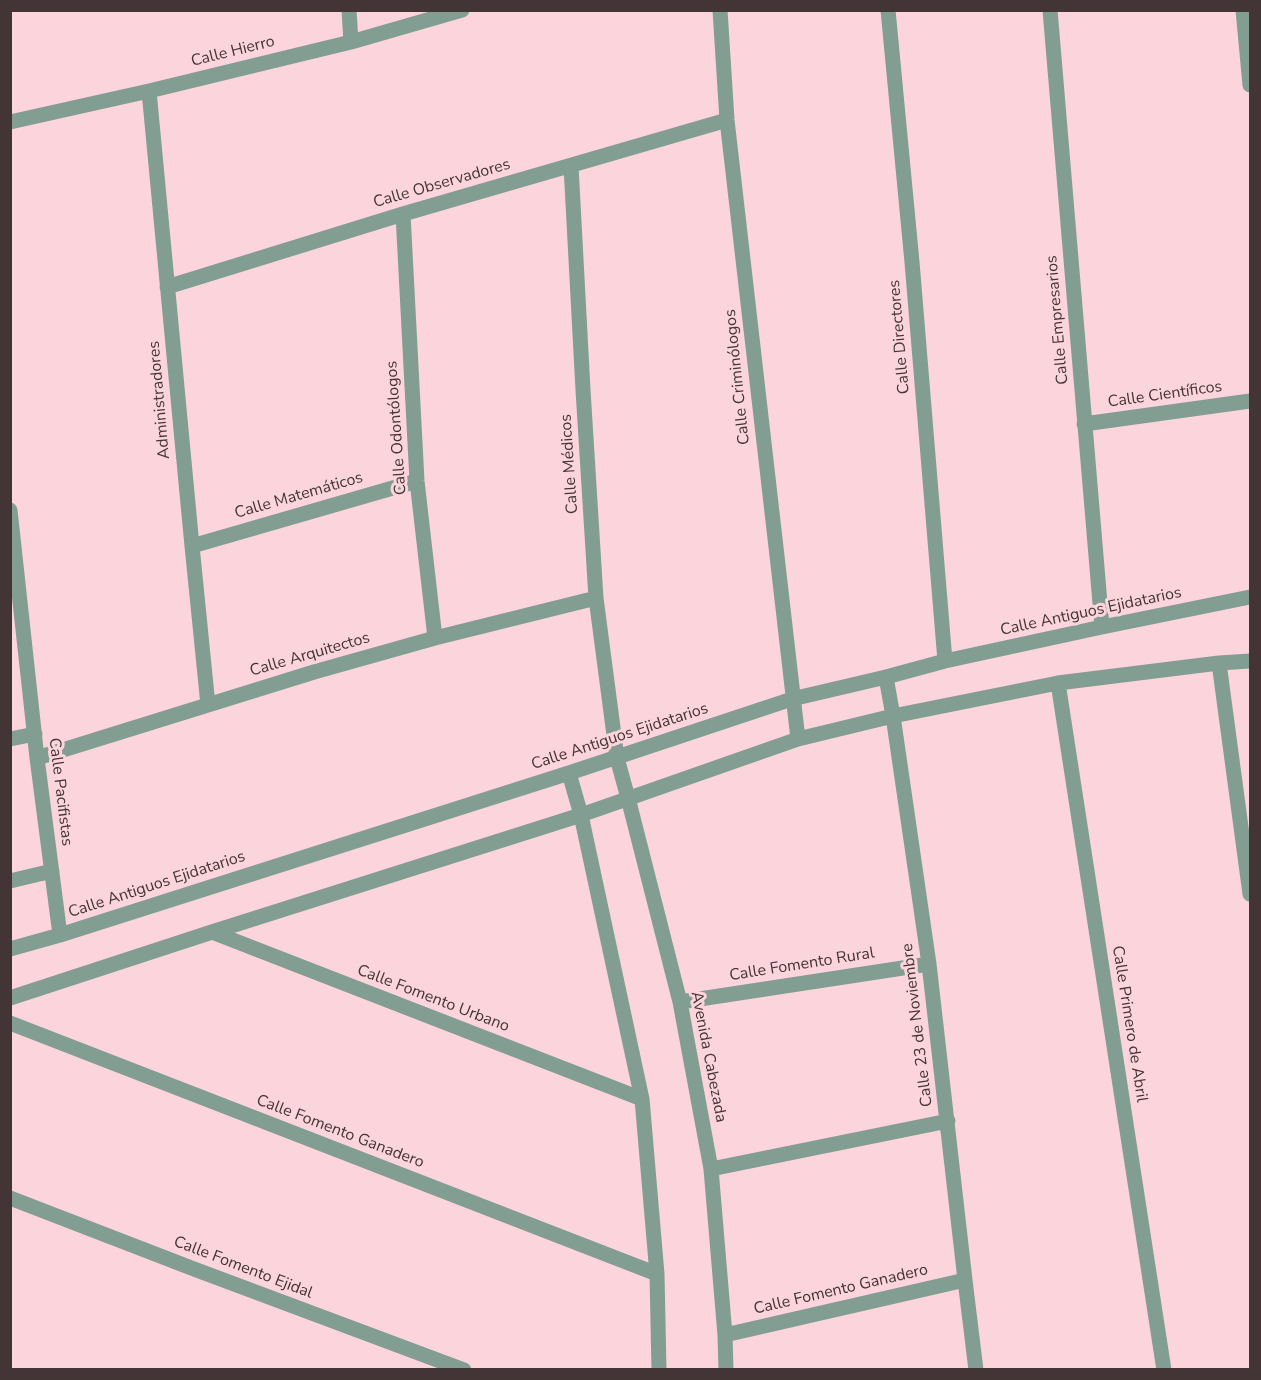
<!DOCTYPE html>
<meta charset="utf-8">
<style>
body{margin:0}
#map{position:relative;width:1261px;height:1380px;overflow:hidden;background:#fbd5db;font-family:"Nunito Sans",sans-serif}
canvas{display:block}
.frame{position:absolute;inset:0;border:12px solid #433436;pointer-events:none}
</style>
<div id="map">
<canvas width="1261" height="1380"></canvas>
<div class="frame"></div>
</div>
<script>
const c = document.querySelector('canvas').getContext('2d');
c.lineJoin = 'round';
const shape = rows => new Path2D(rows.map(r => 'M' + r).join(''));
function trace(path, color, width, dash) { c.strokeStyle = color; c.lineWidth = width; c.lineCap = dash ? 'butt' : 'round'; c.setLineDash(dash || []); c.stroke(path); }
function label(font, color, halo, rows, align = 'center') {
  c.font = font + ' "Nunito Sans",sans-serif'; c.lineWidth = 6; c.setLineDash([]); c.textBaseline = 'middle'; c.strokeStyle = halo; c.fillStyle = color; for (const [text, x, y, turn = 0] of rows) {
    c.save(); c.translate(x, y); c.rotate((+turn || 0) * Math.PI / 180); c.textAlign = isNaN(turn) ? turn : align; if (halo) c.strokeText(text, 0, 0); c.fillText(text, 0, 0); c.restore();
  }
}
const minor = shape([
 [349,10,351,42],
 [720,10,727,120,798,739],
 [888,10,912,262,945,661],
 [1050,10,1102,627],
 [1243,10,1250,85],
 [149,91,192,546,208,705],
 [10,122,149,91,351,42,462,10],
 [571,166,583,390,596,598,617,758,628,798,680,1002,711,1169,725,1335,726,1370],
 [403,214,417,481,435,638],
 [167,287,403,214,727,120],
 [1084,424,1250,401],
 [10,510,37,758,60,935],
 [192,546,417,481],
 [1219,663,1250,894],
 [886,677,893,716,929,964,965,1280,976,1370],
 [1058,683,1164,1370],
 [10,739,35,734],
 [37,758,314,672,435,638,596,598],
 [569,773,581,815,642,1099,657,1274,659,1370],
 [10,881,52,871],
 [212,932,642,1099],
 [10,949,60,935,569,773,792,699,886,677,945,661,1102,627,1250,597],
 [10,998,212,932,581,815,798,739,893,716,1058,683,1219,663,1250,661],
 [680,1002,929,964],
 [10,1023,657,1274],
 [711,1169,948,1121],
 [10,1198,194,1269,464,1370],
 [725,1335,965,1280]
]);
const streetNames = [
 ["Calle Hierro",233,52,-14],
 ["Calle Observadores",442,184,-16],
 ["Calle Empresarios",1058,320,-95],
 ["Calle Directores",900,337,-95],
 ["Calle Criminólogos",738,377,-96],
 ["Calle Científicos",1165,395,-8],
 ["Administradores",160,400,-95],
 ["Calle Odontólogos",397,428,-94],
 ["Calle Médicos",570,464,-94],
 ["Calle Matemáticos",299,496,-16],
 ["Calle Antiguos Ejidatarios",1091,612,-12],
 ["Calle Arquitectos",310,655,-16],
 ["Calle Antiguos Ejidatarios",620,737,-18],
 ["Calle Pacifistas",60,792,83],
 ["Calle Antiguos Ejidatarios",157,885,-18],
 ["Calle Fomento Rural",802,965,-9],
 ["Calle Fomento Urbano",433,999,21],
 ["Calle Primero de Abril",1129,1024,81],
 ["Calle 23 de Noviembre",918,1025,-97],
 ["Avenida Cabezada",708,1057,79],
 ["Calle Fomento Ganadero",340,1132,21],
 ["Calle Fomento Ejidal",243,1268,21],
 ["Calle Fomento Ganadero",841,1290,-13]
];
trace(minor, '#829d92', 15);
label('16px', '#433436', '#fbd5db', streetNames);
</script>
